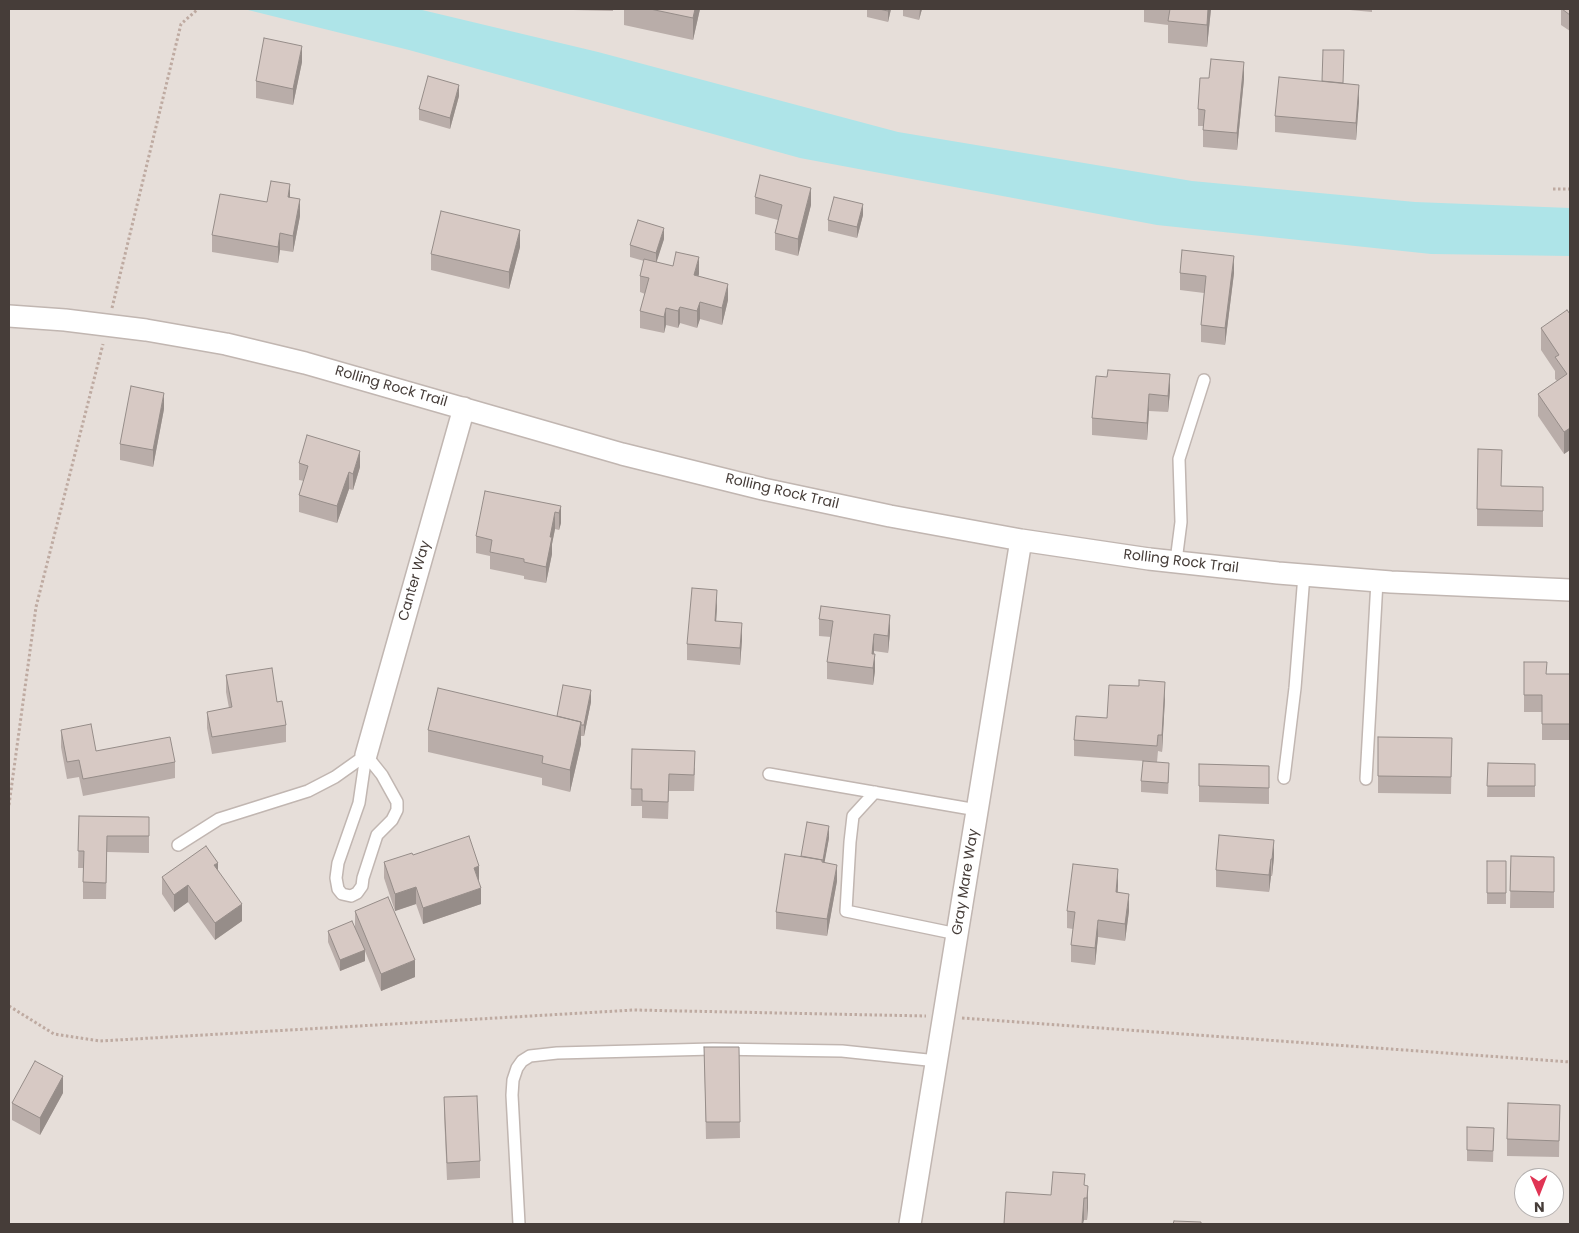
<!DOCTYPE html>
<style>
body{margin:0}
#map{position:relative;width:1579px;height:1233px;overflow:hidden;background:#f3eeea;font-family:Poppins,sans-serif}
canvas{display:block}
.frame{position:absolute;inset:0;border:10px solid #463d39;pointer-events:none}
.north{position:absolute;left:1514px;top:1168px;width:50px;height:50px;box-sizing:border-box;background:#fff;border:1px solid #b5b1b0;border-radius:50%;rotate:179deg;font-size:14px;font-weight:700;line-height:20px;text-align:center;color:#463d39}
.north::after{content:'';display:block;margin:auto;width:18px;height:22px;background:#e03454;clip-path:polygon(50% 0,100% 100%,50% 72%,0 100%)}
</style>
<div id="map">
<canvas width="1579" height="1233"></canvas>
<div class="frame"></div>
<div class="north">N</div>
</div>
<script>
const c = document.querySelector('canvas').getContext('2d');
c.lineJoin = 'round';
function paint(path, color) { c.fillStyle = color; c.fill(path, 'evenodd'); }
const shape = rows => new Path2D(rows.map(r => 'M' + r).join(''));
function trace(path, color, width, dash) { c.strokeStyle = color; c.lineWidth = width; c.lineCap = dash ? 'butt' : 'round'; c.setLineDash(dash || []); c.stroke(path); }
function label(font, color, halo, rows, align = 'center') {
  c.font = font + ' Poppins,sans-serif'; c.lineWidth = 5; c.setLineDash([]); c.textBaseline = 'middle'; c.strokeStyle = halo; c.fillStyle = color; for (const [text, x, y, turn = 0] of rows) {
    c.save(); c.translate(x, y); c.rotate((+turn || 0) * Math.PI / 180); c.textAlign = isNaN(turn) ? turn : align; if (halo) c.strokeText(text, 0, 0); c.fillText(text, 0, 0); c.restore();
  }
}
const residential = shape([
 [9,9,1570,9,1570,1224,9,1224],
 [1524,1178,1554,1178,1554,1208,1524,1208]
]);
const water = shape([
 [244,9,418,9,598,52,898,132,1192,181,1415,202,1570,208,1570,256,1431,254,1157,225,800,158,409,50]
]);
const path = shape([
 [1553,189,1570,189],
 [112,308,181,24,198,9],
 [9,805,36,607,103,344],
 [9,1006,54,1034,100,1041,634,1010,926,1016],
 [962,1018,1570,1062]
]);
const lane = shape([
 [1176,561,1181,522,1179,459,1204,380],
 [366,755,382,775,397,802,397,810,392,820,377,835,363,878,362,886,357,893,351,896,342,894,338,889,336,878,338,863,359,803,366,755],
 [769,774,977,810],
 [1284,778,1295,688,1304,575],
 [1366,779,1377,581],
 [875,792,853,816,850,842,846,911,957,934],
 [178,845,219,819,308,791,335,777,366,755],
 [519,1224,512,1095,513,1080,517,1068,522,1061,530,1056,557,1053,713,1049,842,1051,937,1061]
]);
const street = shape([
 [9,316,65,320,146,330,226,344,305,363,622,454,763,489,890,516,1021,540,1149,559,1278,573,1391,582,1570,590],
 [366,755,464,408],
 [910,1224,1021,540]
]);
const wall = shape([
 [573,9,613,9,613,11,573,10],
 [624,9,700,9,693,40,624,25],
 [867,9,891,9,888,22,867,17],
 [903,9,922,9,919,20,903,16],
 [1144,9,1211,9,1207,47,1168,43,1168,25,1144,22],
 [1339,9,1372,9,1372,12],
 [1561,9,1570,9,1570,31,1561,25],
 [302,62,293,105,256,98,256,81],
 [1209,78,1244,79,1237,150,1203,147,1203,126,1198,126,1198,109],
 [1343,83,1359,101,1356,140,1275,132,1275,116],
 [459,96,450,129,419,120,419,109],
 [290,197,300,216,293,252,280,250,278,263,212,252,212,235,267,202],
 [755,197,811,205,798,256,775,250,775,233,778,220,755,214],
 [863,215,857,238,828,231,828,220],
 [664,239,656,262,699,274,698,276,728,300,722,325,700,319,697,328,680,323,678,328,666,325,664,333,640,328,640,311,645,294,640,292,640,276,644,261,630,257,630,245],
 [520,247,509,289,431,270,431,254],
 [1180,273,1234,273,1225,345,1201,342,1201,325,1204,293,1180,290],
 [1570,314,1570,450,1564,454,1538,416,1538,394,1557,381,1555,379,1555,371,1541,350,1541,328],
 [1107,377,1170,391,1168,412,1149,411,1147,440,1092,435,1092,418],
 [164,409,153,467,120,460,120,444],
 [299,463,360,467,353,490,349,489,337,523,299,512,299,495,304,481,299,480],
 [1502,486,1543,504,1543,527,1477,526,1477,509],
 [561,506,561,523,559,530,555,529,552,544,552,554,546,583,524,579,524,576,490,569,490,556,476,553,476,536],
 [821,606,890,632,888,653,874,651,875,671,873,685,827,679,827,662,831,637,819,636,819,619],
 [717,607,716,621,742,640,740,665,687,660,687,644],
 [1524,662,1546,674,1570,674,1570,740,1542,740,1542,712,1524,712],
 [226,675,286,725,286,742,212,754,207,728,207,712,229,708,226,692],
 [1165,698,1162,752,1158,751,1157,762,1074,756,1074,740,1107,718],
 [591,702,584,736,581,736,581,744,570,792,542,785,542,778,428,752,428,730,557,716],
 [61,730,96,751,175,762,175,778,83,796,79,777,67,779,61,747],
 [1378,737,1452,738,1451,794,1378,793],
 [632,749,695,768,694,791,669,791,668,819,642,818,642,806,631,806],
 [1488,763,1535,764,1535,797,1487,797],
 [1199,764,1269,766,1269,804,1199,802],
 [1169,774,1168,794,1141,792,1141,781],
 [79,816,149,817,149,853,107,852,106,899,83,899,83,868,78,868],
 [829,838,824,863,837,881,827,936,776,929,776,912,801,856],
 [1511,856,1554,857,1554,908,1510,908],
 [1274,857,1272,876,1271,876,1269,892,1216,887,1216,870],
 [1487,861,1506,861,1506,904,1487,904],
 [384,862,479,883,481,904,423,924,416,904,395,911,384,878],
 [218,870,242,921,215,940,188,902,174,912,162,894,162,877],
 [1118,886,1118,893,1129,911,1125,941,1098,937,1095,965,1071,962,1071,945,1073,929,1067,928,1067,911],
 [355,911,415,977,381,991,365,951,365,961,340,971,328,942,328,931,355,927],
 [704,1047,739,1047,740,1138,706,1139],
 [63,1093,40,1135,12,1120,12,1103],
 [444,1097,480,1161,480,1178,447,1180,444,1114],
 [1560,1105,1559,1157,1507,1156,1507,1139],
 [1467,1127,1494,1128,1493,1162,1467,1161],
 [1085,1186,1088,1186,1087,1220,1084,1220,1051,1195]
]);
const shadedWall = shape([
 [695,9,700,9,693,40,693,18],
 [888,9,891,9,888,22],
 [920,9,922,9,919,20],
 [1208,9,1211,9,1207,47,1207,25],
 [302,46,302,62,293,105,293,89],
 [1244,62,1244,79,1237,150,1237,133],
 [459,85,459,96,450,129,450,118],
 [1359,85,1359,101,1356,140,1356,123],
 [290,184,290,201,288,197],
 [811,188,811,205,798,256,798,239],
 [300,199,300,216,293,252,293,236],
 [863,204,863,215,857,238,857,227],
 [664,228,664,239,656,264,656,253],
 [520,230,520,247,509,289,509,272],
 [280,233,280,250,278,263,278,247],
 [1234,256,1234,273,1225,345,1225,328],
 [699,257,699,274,694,292,694,275],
 [728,284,728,300,722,325,722,308],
 [700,302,700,319,697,328,697,311],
 [680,307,680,323,678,328,678,311],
 [666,308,666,325,664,333,664,317],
 [1170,374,1170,391,1168,412,1168,396],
 [164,393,164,409,153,467,153,450],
 [1149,394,1149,411,1147,440,1147,423],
 [1570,428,1570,450,1564,454,1564,432],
 [360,451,360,467,353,490,353,474],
 [349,472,349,489,337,523,337,506],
 [561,506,561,523,559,530,559,513],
 [555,512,555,529,552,544,552,554,546,583,546,567,550,537],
 [717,590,717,607,715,638,715,621],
 [890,615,890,632,888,653,888,636],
 [742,623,742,640,740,665,740,648],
 [874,634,874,651,872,670,872,654],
 [875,654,875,671,873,685,873,668],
 [1165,682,1165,698,1162,752,1162,735],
 [591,690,591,702,584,736,584,725],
 [581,722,581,744,570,792,570,770],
 [829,826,829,838,823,871,823,860],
 [1274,840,1274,857,1272,876,1272,859],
 [1271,859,1271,876,1269,892,1269,875],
 [218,863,218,880,214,865],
 [837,865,837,881,827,936,827,919],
 [479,866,479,883,474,868],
 [1118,869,1118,886,1116,909,1116,892],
 [188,885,188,902,174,912,174,895],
 [416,887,416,904,395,911,395,894],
 [481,888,481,904,423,924,423,908],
 [1129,894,1129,911,1125,941,1125,924],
 [242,904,242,921,215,940,215,923],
 [1098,920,1098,937,1095,965,1095,948],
 [365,950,365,961,340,971,340,960],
 [415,960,415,977,381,991,381,974],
 [63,1076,63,1093,40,1135,40,1118],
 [1088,1186,1088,1208,1087,1220,1087,1198],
 [1084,1198,1084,1220,1083,1224,1082,1224]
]);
const building = shape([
 [650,9,695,9,693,18,650,9],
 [879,9,888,9,888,11,879,9],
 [1170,9,1208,9,1207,25,1168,21,1170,9],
 [1562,9,1570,9,1570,15,1562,9],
 [264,38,302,46,293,89,256,81,264,38],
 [1323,50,1344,50,1343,83,1322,81,1323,50],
 [1211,59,1244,62,1237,133,1203,130,1205,110,1198,109,1200,78,1209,78,1211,59],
 [428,76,459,85,450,118,419,109,428,76],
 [1279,77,1359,85,1356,123,1275,116,1279,77],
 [760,175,811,188,798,239,775,233,782,205,755,197,760,175],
 [271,181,290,184,288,197,300,199,293,236,280,233,278,247,212,235,220,194,267,202,271,181],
 [834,197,863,204,857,227,828,220,834,197],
 [441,211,520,230,509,272,431,254,441,211],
 [638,220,664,228,656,253,630,245,638,220],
 [1182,250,1234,256,1225,328,1201,325,1206,276,1180,273,1182,250],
 [676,252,699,257,694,275,728,284,722,308,700,302,697,311,680,307,678,311,666,308,664,317,640,311,649,278,640,276,644,259,673,266,676,252],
 [1567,310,1570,314,1570,428,1564,432,1538,394,1567,374,1555,357,1559,355,1541,328,1567,310],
 [1108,370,1170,374,1168,396,1149,394,1147,423,1092,418,1096,376,1107,377,1108,370],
 [131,386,164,393,153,450,120,444,131,386],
 [307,435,360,451,353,474,349,472,337,506,299,495,308,466,299,463,307,435],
 [1478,449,1502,450,1501,486,1543,487,1543,511,1477,509,1478,449],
 [485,491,561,506,559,513,555,512,550,537,552,537,546,567,524,562,524,559,490,552,492,540,476,536,485,491],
 [692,588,717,590,715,621,742,623,740,648,687,644,692,588],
 [821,606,890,615,888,636,874,634,872,654,875,654,873,668,827,662,833,621,819,619,821,606],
 [1524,662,1547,662,1546,674,1570,674,1570,724,1542,724,1542,695,1524,695,1524,662],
 [272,668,277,702,282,701,286,725,212,737,207,712,232,707,226,675,272,668],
 [1139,680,1165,682,1162,735,1158,735,1157,746,1074,740,1076,716,1107,718,1109,685,1139,686,1139,680],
 [563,685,591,690,584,725,581,725,581,722,557,716,563,685],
 [438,688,581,722,570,770,542,763,543,756,428,730,438,688],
 [91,724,96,751,170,737,175,762,83,779,79,760,67,762,61,730,91,724],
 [1378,737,1452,738,1451,777,1378,776,1378,737],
 [632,749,695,751,694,775,669,774,668,802,642,801,642,789,631,789,632,749],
 [1143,761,1169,763,1168,783,1141,781,1143,761],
 [1488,763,1535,764,1535,786,1487,786,1488,763],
 [1199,764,1269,766,1269,788,1199,786,1199,764],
 [79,816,149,817,149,836,107,836,106,883,83,882,84,851,78,851,79,816],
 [807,822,829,826,823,860,801,856,807,822],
 [1219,835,1274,840,1272,859,1271,859,1269,875,1216,870,1219,835],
 [469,836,479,866,474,868,481,888,423,908,416,887,395,894,384,862,412,853,413,855,469,836],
 [206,846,218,863,214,865,242,904,215,923,188,885,174,895,162,877,206,846],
 [785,854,822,860,822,862,837,865,827,919,776,912,785,854],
 [1511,856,1554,857,1554,892,1510,891,1511,856],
 [1487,861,1506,861,1506,893,1487,893,1487,861],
 [1073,864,1118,869,1116,892,1129,894,1125,924,1098,920,1095,948,1071,945,1075,912,1067,911,1073,864],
 [388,897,415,960,381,974,355,911,388,897],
 [352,921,365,950,340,960,328,931,352,921],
 [704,1047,739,1047,740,1122,706,1122,704,1047],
 [35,1061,63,1076,40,1118,12,1103,35,1061],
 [477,1096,480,1161,447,1163,444,1097,477,1096],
 [1508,1103,1560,1105,1559,1141,1507,1139,1508,1103],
 [1467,1127,1494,1128,1493,1151,1467,1150,1467,1127],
 [1053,1172,1085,1174,1084,1185,1088,1186,1087,1198,1084,1198,1082,1224,1004,1224,1006,1192,1051,1195,1053,1172],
 [1174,1221,1201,1222,1201,1224,1173,1224,1174,1221]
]);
const streetNames = [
 ["Rolling Rock Trail",391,387,16],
 ["Rolling Rock Trail",782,492,13],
 ["Rolling Rock Trail",1181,562,7],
 ["Canter Way",415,581,-74],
 ["Gray Mare Way",966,882,-81]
];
paint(residential, '#e6ded9');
paint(water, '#aee4e8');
trace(lane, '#c1b6b1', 14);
trace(street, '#c1b6b1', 24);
trace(path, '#beaaa1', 3, [2.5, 2.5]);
trace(lane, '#fff', 11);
trace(street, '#fff', 21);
paint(wall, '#b9ada9');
paint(shadedWall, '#968d89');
paint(building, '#d7c9c4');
trace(building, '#968d89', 1);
label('14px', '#463d39', '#fff', streetNames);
</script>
